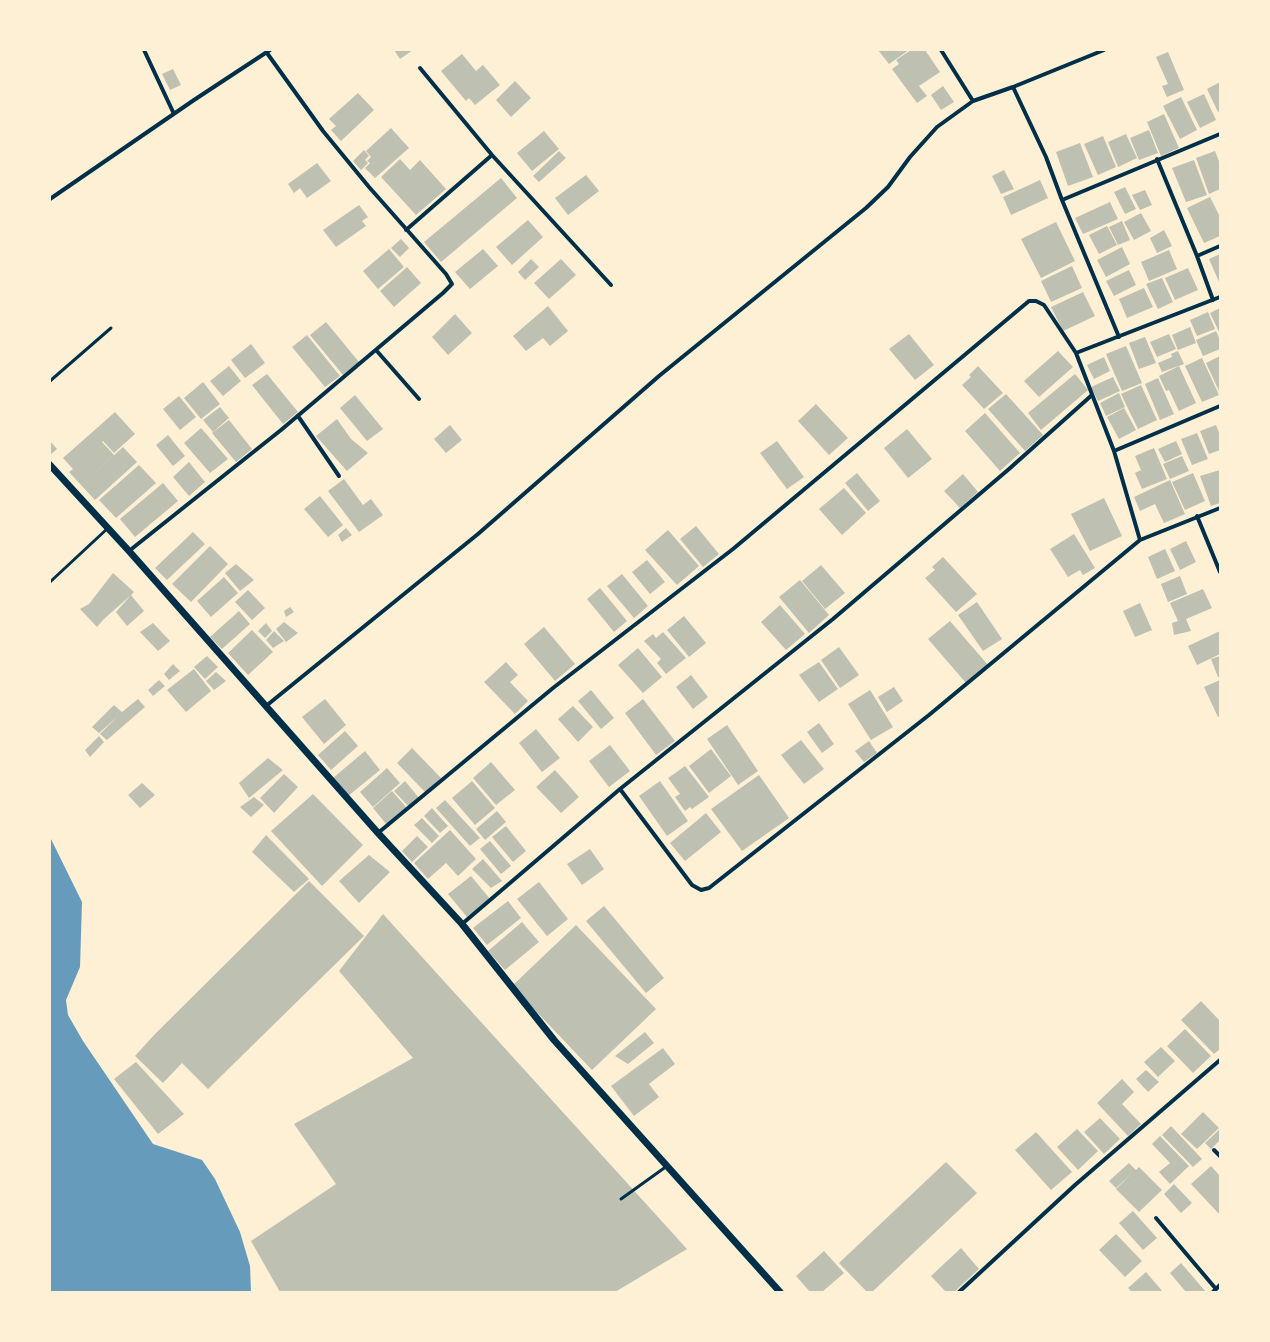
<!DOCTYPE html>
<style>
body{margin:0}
#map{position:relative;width:1270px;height:1342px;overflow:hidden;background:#fdf0d5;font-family:"PT Sans",sans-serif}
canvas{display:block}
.frame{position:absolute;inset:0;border:51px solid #fdf0d5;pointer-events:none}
</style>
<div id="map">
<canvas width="1270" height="1342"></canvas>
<div class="frame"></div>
</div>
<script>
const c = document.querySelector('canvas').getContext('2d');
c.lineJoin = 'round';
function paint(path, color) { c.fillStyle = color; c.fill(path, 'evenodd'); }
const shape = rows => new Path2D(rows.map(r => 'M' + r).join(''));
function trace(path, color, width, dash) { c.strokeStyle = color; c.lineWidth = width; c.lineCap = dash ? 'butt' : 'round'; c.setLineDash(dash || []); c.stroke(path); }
const water = shape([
 [50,837,82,902,80,967,66,1000,68,1015,83,1041,153,1144,202,1160,215,1179,240,1232,250,1266,251,1292,50,1292]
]);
const building = shape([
 [394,50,413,50,400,59],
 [878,50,909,50,889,64],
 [911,50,925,50,940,72,919,86,927,96,917,103,892,69,899,64,896,60],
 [1168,52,1184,90,1167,97,1162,86,1168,84,1156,57],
 [462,54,476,71,483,65,500,85,475,105,469,98,466,101,441,71],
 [173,69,181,85,170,90,162,74],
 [515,81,531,98,511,117,496,100],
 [1220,82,1220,111,1218,112,1207,89],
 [943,86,954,102,941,110,931,95],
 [358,93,374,110,341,141,331,130,336,126,329,119],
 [1204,94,1216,120,1200,128,1187,102],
 [1181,97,1197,130,1180,139,1163,106],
 [1164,114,1179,148,1161,156,1147,122],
 [391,128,409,148,375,178,365,168,370,163,367,161,371,157,366,151],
 [1149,130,1158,153,1139,160,1130,138],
 [544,131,559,149,532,171,517,153],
 [1126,134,1137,158,1118,167,1108,142],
 [1103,136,1116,167,1098,175,1084,144],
 [1080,143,1093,177,1068,186,1056,152],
 [364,150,369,156,365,160,368,163,361,170,353,161],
 [559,151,566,158,539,182,533,176],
 [1215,151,1220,164,1220,189,1209,194,1196,158],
 [400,159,410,170,420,160,446,189,416,215,381,177],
 [1194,160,1207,195,1186,202,1172,168],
 [317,163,331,181,307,198,300,188,294,193,288,184],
 [1004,170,1014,189,1001,194,992,176],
 [586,175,599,191,568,215,555,198],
 [501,178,517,198,441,262,424,242],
 [1040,180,1048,198,1011,215,1003,197],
 [1125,187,1136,209,1125,214,1114,192],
 [1145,190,1152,205,1140,210,1132,195],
 [1210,197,1220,217,1220,236,1204,243,1187,208],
 [1110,202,1118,219,1083,234,1075,218],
 [359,205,368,217,362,221,366,226,336,247,323,230],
 [1141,213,1151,231,1134,240,1124,222],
 [528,220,543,237,512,265,496,247],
 [1122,221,1130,240,1118,245,1109,227],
 [1056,222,1075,261,1041,278,1021,239],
 [1107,226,1117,245,1099,254,1089,235],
 [1164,230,1172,246,1157,253,1150,238],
 [401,239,409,248,400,257,391,248],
 [1122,247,1130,264,1106,277,1097,260],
 [389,249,404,267,378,289,363,271],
 [483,249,498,266,470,289,455,272],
 [1169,250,1177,269,1149,281,1141,262],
 [1220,254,1220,284,1209,259],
 [531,259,539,267,525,280,518,272],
 [561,259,576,275,549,299,534,283],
 [1072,266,1082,288,1051,302,1041,281],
 [407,267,421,283,394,307,380,291],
 [1188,268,1198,290,1175,300,1165,278],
 [1129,270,1136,285,1114,296,1106,281],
 [1162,278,1173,302,1158,309,1146,284],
 [1144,288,1153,307,1127,318,1119,299],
 [1083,292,1095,316,1063,331,1051,307],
 [548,306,568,331,550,346,543,338,526,351,513,336],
 [1220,308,1220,334,1210,313],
 [1208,312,1215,329,1197,336,1190,320],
 [455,314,472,333,448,355,432,337],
 [326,322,359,362,343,375,310,335],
 [1190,327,1196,343,1178,350,1172,335],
 [1216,331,1220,340,1220,349,1203,356,1196,340],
 [909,334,934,365,915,380,889,349],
 [1169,334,1176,349,1157,357,1150,342],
 [307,335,340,376,325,387,292,347],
 [1145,337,1156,363,1139,369,1129,343],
 [251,344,265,363,245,378,231,360],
 [1126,346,1142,383,1122,391,1106,354],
 [1058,351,1073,367,1039,397,1024,381],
 [1178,351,1184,364,1162,372,1158,363,1172,357,1171,354],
 [1220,356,1220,393,1206,363],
 [1104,357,1110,371,1094,379,1087,365],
 [1202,358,1219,395,1202,402,1185,366],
 [229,366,241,381,223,396,210,381],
 [978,366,1003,393,984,409,962,385,971,377,969,375],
 [1179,366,1196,403,1179,411,1169,390,1166,391,1159,376],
 [267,374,298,412,283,424,252,385],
 [1075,374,1088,390,1041,430,1028,413],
 [1113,377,1120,391,1098,401,1091,387],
 [1158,378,1174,414,1160,420,1145,384],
 [203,382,220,404,201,419,184,398],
 [1141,385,1157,420,1138,429,1121,394],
 [1119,393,1125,407,1106,416,1100,403],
 [1006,394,1043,435,1025,451,988,409],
 [355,395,383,429,367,441,340,408],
 [179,396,196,417,180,430,163,409],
 [816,404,848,438,829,455,798,421],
 [220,407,229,418,213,432,203,420],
 [1124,408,1136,430,1119,439,1107,417],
 [115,412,135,434,114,453,103,441,102,442,114,455,81,485,69,472,73,469,63,458],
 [985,413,1020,453,1000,471,965,431],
 [337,419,351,439,368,453,347,471,316,436],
 [229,420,252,449,236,462,212,433],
 [450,425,462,440,446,453,434,439],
 [1216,425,1220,435,1220,450,1209,454,1200,431],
 [201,428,228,459,210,473,184,443],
 [907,429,932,459,908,478,884,448],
 [1197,433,1208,459,1192,465,1181,439],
 [168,435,185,456,173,466,156,445],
 [50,441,57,449,50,455],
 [777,441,804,477,787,489,760,453],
 [1176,441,1182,454,1165,462,1158,449],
 [123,447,137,462,95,500,81,485],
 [1154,448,1167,479,1142,489,1135,473,1141,470,1135,456],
 [1182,456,1189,471,1170,479,1163,464],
 [189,462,205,482,189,496,173,477],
 [139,465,156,483,116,518,99,500],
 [1220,470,1220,503,1211,506,1200,476],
 [857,473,880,501,868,511,845,483],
 [1193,473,1205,501,1185,510,1172,482],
 [963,474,978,492,960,508,944,491],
 [344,479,363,505,371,499,383,515,359,532,328,491],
 [1170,480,1185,514,1164,523,1155,504,1140,511,1134,497],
 [163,483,178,501,135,537,120,519],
 [844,488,866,513,842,535,819,509],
 [320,496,343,525,328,537,304,509],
 [1104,498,1122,536,1090,551,1071,514],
 [696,526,719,554,703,567,680,539],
 [346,528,352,535,342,542,338,535],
 [668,530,699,566,677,585,645,550],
 [193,532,205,544,167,580,155,568],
 [1074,534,1095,568,1083,575,1080,570,1068,577,1050,549],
 [1186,541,1196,562,1180,570,1170,549],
 [210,546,228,564,191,602,172,584],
 [1165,549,1175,571,1157,579,1148,557],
 [943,557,977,594,956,612,925,578,935,570,932,567],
 [647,560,665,582,650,594,632,572],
 [236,564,254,580,240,591,225,573],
 [821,565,845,593,825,609,802,581],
 [113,573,134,592,131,595,144,611,127,626,116,612,131,595,104,619,97,627,80,609,89,604],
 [622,574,648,606,634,618,607,586],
 [1180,576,1187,594,1168,602,1161,584],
 [224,577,238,593,211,617,197,601],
 [800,580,829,615,809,633,779,597],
 [600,588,627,621,614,632,587,599],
 [1203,589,1212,608,1186,619,1191,631,1174,635,1172,623,1178,621,1170,603],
 [248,590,265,608,252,620,235,602],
 [977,602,1002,639,983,651,958,615],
 [1140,603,1152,630,1135,637,1123,611],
 [780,605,805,634,786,650,761,622],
 [290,607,294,612,286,617,284,611],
 [239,611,250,624,222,649,210,637],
 [684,616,706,643,689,657,667,630],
 [950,621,988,665,966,683,928,639],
 [284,622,298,633,286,642,276,629],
 [153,623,170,641,158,651,140,632],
 [266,623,272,631,265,638,258,631],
 [544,627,575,664,555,681,524,644],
 [252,630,273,652,248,675,228,653],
 [274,631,284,641,273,648,266,640],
 [1220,631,1220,654,1197,665,1188,646],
 [663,632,686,658,666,674,657,663,661,659,644,641,653,634,656,638],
 [839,647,859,675,840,688,821,660],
 [638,648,662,677,643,693,618,665],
 [207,656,218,667,205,679,194,667],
 [1220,656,1220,677,1218,677,1211,659],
 [506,662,518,675,510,682,528,701,515,714,484,682],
 [819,662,838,689,819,702,799,675],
 [173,664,180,671,169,680,164,674],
 [194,669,211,691,186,712,167,690],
 [216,672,226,681,214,690,206,681],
 [691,675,708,697,693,709,676,687],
 [159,680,165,686,153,696,148,690],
 [1220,680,1220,716,1218,717,1204,687],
 [894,687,903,701,887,712,878,697],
 [591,690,614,718,601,729,578,701],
 [870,690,893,727,871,740,848,704],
 [138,699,145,707,107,740,100,734,117,717,99,733,92,727,114,705,122,712],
 [325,699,346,725,324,744,302,717],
 [643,699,675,741,656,755,625,713],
 [573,706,593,727,578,742,558,719],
 [819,723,834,744,822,753,807,732],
 [727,725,758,771,738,785,707,739],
 [536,729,560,758,542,772,519,743],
 [345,731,358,746,331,770,318,755],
 [99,736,104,742,90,757,85,750],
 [801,740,824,769,804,784,781,755],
 [869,741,877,753,864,762,855,751],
 [610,745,630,771,609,787,589,761],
 [412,748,441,778,426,793,397,763],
 [711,749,731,776,709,793,689,766],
 [365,751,380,770,348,796,333,778],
 [268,758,283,770,249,798,239,783],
 [491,762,515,790,496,805,473,778],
 [685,766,709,797,692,809,690,807,685,811,675,797,680,794,668,778],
 [387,768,400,783,373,807,360,792],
 [555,770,579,797,561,813,536,787],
 [284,774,298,787,274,813,260,798],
 [759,775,789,818,742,851,711,809],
 [405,781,419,798,409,807,394,791],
 [472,781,495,808,475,825,452,798],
 [660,781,688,821,667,836,639,796],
 [142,783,155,795,140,808,128,795],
 [392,791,407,808,387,825,373,808],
 [313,794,363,845,322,886,271,831],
 [254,797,264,805,251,817,240,807],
 [445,800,480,838,470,846,436,808],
 [432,808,448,826,440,833,424,816],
 [497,811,506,822,485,840,476,829],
 [706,813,721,832,685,861,670,843],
 [422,818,439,836,432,843,414,825],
 [506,826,526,851,513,862,492,837],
 [450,830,476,859,458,876,446,863,428,879,414,863],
 [266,835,309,879,294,892,252,852],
 [417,836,428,847,412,862,402,851],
 [490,841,511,866,501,874,480,849],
 [590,849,604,869,582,885,567,864],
 [369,855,390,872,359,903,339,881],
 [483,859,502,881,491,888,472,869],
 [471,876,490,899,467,917,448,894],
 [309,881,364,936,208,1089,182,1063,163,1083,135,1056,154,1035],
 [539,882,568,919,547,936,517,899],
 [508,901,521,918,487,945,473,928],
 [604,906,664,978,646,993,586,921],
 [383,914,687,1249,615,1292,280,1292,251,1241,336,1184,294,1124,413,1058,339,971],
 [522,922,539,942,505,970,488,951],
 [576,925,656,1009,592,1070,512,986],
 [1201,1001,1220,1021,1220,1049,1214,1054,1181,1020],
 [1185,1029,1211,1056,1193,1073,1167,1046],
 [645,1032,654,1043,628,1064,615,1056],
 [1161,1047,1175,1061,1158,1077,1144,1062],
 [663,1048,675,1064,649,1084,659,1097,634,1116,611,1086],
 [136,1062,184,1114,158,1134,114,1079],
 [1146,1070,1159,1082,1148,1092,1136,1079],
 [1122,1079,1134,1092,1122,1104,1141,1124,1128,1136,1097,1103],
 [1203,1112,1219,1128,1197,1149,1181,1134],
 [1100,1118,1120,1139,1104,1154,1084,1132],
 [1171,1126,1202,1159,1193,1167,1162,1135],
 [1077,1129,1098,1151,1078,1170,1057,1147],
 [1220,1129,1220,1140,1211,1149,1205,1143],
 [1036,1132,1072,1172,1051,1190,1015,1150],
 [1160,1136,1189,1166,1170,1184,1159,1172,1170,1163,1152,1144],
 [946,1162,977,1193,872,1292,867,1292,839,1263],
 [1129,1163,1136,1170,1139,1167,1162,1190,1139,1212,1116,1189,1131,1174,1116,1188,1109,1181],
 [1211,1166,1220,1176,1220,1215,1191,1184],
 [1174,1184,1192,1203,1181,1213,1164,1194],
 [1133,1211,1157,1238,1143,1250,1119,1223],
 [1116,1234,1142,1261,1125,1277,1099,1250],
 [961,1248,979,1269,954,1292,946,1292,931,1276],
 [824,1251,844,1273,822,1292,810,1292,796,1276],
 [1181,1263,1206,1292,1186,1292,1170,1273],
 [1146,1272,1163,1292,1132,1292,1128,1288]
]);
const service = shape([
 [50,381,111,328],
 [50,582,108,528],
 [621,1199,667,1166]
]);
const minor = shape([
 [144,50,174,114],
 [941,50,973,101],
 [420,68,492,155,611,285],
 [1013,87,1046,157,1062,200,1119,337],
 [1157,159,1197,256,1213,300],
 [50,199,194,100,270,50],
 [1062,200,1220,134],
 [406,230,492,155],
 [1197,256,1220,246],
 [376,350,419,399],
 [1076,353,1220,297],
 [298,416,339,476],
 [1114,451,1220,406],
 [1197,516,1220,572],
 [129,551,281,430,443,293,452,284,446,274,369,187,323,131,267,53],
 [266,706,478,534,659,376,866,208,888,187,910,157,937,127,973,101,1013,87,1104,50],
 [620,789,692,885,701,890,709,888,929,715,1140,540,1220,508],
 [378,833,553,688,733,549,1029,301,1036,301,1044,305,1076,353,1114,451,1140,540],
 [462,924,620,789,833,619,1009,469,1092,395],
 [1214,1150,1220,1156],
 [1156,1218,1216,1289],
 [959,1292,1075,1185,1220,1060],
 [1213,1292,1220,1285]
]);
const tertiary = shape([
 [50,465,129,551,378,833,462,924,554,1040,780,1292]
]);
paint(water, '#669bbc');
paint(building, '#bec0b2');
trace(service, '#003049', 3);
trace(minor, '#003049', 4);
trace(tertiary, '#003049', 7);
</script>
